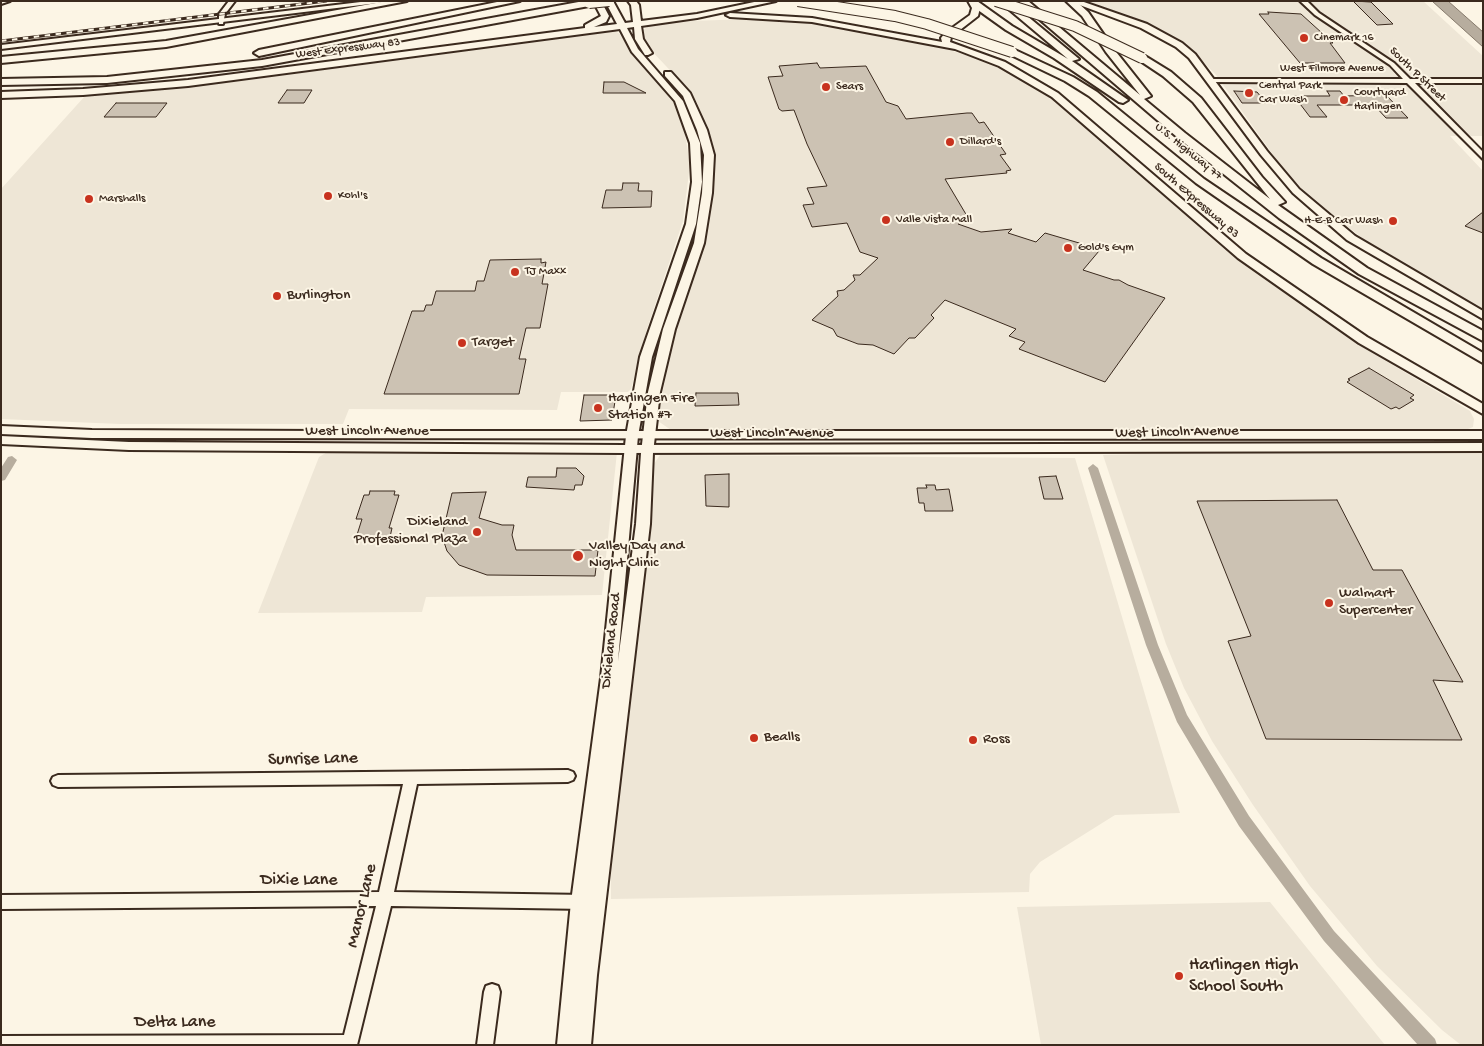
<!DOCTYPE html>
<style>
body{margin:0}
#map{position:relative;width:1484px;height:1046px;overflow:hidden;background:#fcf5e5;font-family:"Gochi Hand",sans-serif}
canvas{display:block}
.frame{position:absolute;inset:0;border:2px solid #3b2a1e;pointer-events:none}
</style>
<div id="map">
<canvas width="1484" height="1046"></canvas>
<div class="frame"></div>
</div>
<script>
const c = document.querySelector('canvas').getContext('2d');
c.lineJoin = 'round';
function paint(path, color) { c.fillStyle = color; c.fill(path, 'evenodd'); }
const shape = rows => new Path2D(rows.map(r => 'M' + r).join(''));
function trace(path, color, width, dash) { c.strokeStyle = color; c.lineWidth = width; c.lineCap = dash ? 'butt' : 'round'; c.setLineDash(dash || []); c.stroke(path); }
function label(font, color, halo, rows, align = 'center') {
  c.font = font + ' "Gochi Hand",sans-serif'; c.lineWidth = 4; c.setLineDash([]); c.textBaseline = 'middle'; c.strokeStyle = halo; c.fillStyle = color; for (const [text, x, y, turn = 0] of rows) {
    c.save(); c.translate(x, y); c.rotate((+turn || 0) * Math.PI / 180); c.textAlign = isNaN(turn) ? turn : align; if (halo) c.strokeText(text, 0, 0); c.fillText(text, 0, 0); c.restore();
  }
}
const built = shape([
 [1080,1,1423,1,1483,56,1483,136,1450,136,1483,171,1483,311,1400,263,1362,238,1311,198,1284,170,1216,75,1187,45,1152,26],
 [749,19,823,24,932,45,983,60,1016,75,1045,92,1224,249,1359,345,1470,411,1474,419,1473,427,1468,429,671,430,658,421,659,411,673,339,706,234,711,207,714,163,710,138,697,103,682,83,648,47,642,36,642,31,650,25,690,21],
 [615,31,620,34,633,55,660,83,674,104,683,123,690,164,683,221,647,329,631,389,628,392,561,392,557,410,349,409,343,424,120,424,1,419,1,189,85,96,233,82],
 [329,451,617,452,602,595,426,597,422,612,258,613,319,457],
 [1483,451,1483,1045,1461,1045,1442,1030,1377,966,1310,886,1253,805,1212,741,1184,688,1166,644,1103,455,1176,453],
 [660,455,1075,458,1180,813,1115,815,1040,862,1030,874,1029,892,611,899,611,861,652,516,654,464],
 [1270,902,1385,1045,1041,1045,1017,907]
]);
const water = shape([
 [1432,1,1448,1,1483,32,1483,47,1432,1]
]);
const canal = shape([
 [12,456,17,460,5,480,1,481,1,468,8,457,12,456],
 [1093,464,1098,468,1158,645,1187,715,1249,816,1334,931,1435,1039,1437,1045,1418,1045,1324,941,1239,826,1177,722,1146,645,1088,468,1093,464]
]);
const building = shape([
 [1353,1,1371,2,1393,24,1377,25,1353,1],
 [1268,12,1301,14,1333,43,1330,43,1345,63,1300,63,1259,14,1269,14,1268,12],
 [817,63,820,68,866,66,886,102,898,106,906,119,967,113,972,113,979,123,984,122,1006,154,1000,155,1011,170,1006,171,1007,173,945,179,967,216,958,224,981,232,1012,229,1008,233,1036,242,1045,233,1086,245,1099,251,1083,270,1114,280,1119,280,1128,285,1165,298,1105,382,1019,349,1025,342,1009,336,1016,329,945,300,931,315,934,318,915,338,909,338,894,354,873,345,858,344,837,336,833,329,812,320,838,296,837,291,844,290,855,280,853,275,860,275,878,258,860,252,847,223,812,227,803,205,814,204,807,188,827,186,807,144,794,110,782,111,779,109,768,77,783,76,779,66,817,63],
 [604,82,624,82,646,93,603,93,604,82],
 [287,90,312,90,304,103,278,103,287,90],
 [1234,91,1257,92,1266,103,1242,103,1234,91],
 [1327,91,1340,91,1344,96,1386,95,1408,118,1386,118,1374,105,1317,105,1327,117,1310,117,1294,96,1330,96,1327,91],
 [116,103,167,103,156,117,104,117,116,103],
 [623,183,639,183,638,191,652,191,651,207,602,208,606,190,622,190,623,183],
 [1483,212,1483,233,1465,226,1483,212],
 [541,259,541,263,546,262,542,284,548,284,540,328,526,328,519,359,526,359,519,394,384,394,412,311,424,311,426,305,432,305,436,291,475,291,477,281,484,281,490,260,541,259],
 [1369,368,1414,395,1410,398,1414,400,1399,409,1396,407,1391,409,1347,382,1350,380,1348,379,1369,368],
 [696,393,738,393,739,405,695,406,696,393],
 [584,395,616,395,612,420,580,421,584,395],
 [557,468,576,468,584,476,582,485,575,485,574,490,526,487,528,477,556,477,557,468],
 [729,474,729,507,706,506,705,475,729,474],
 [1056,476,1063,499,1044,499,1039,477,1056,476],
 [926,485,935,485,936,490,949,489,953,511,925,511,924,503,919,503,917,488,927,488,926,485],
 [370,491,395,491,394,495,399,495,389,528,392,528,390,537,356,538,362,519,356,519,364,495,369,495,370,491],
 [486,492,479,518,502,525,514,525,512,535,516,550,598,550,595,576,487,575,459,565,447,551,442,536,452,493,486,492],
 [1337,500,1373,570,1402,570,1463,682,1433,680,1462,740,1266,739,1228,641,1251,636,1197,501,1337,500]
]);
const minor = shape([
 [229,1,235,1,225,14,223,24,219,24,219,14,229,1],
 [1300,1,1307,1,1319,13,1394,63,1410,79,1483,79,1483,83,1415,83,1483,152,1483,159,1407,83,1209,82,1208,81,1211,79,1403,79,1390,65,1315,15,1300,1],
 [1,426,92,430,324,431,1483,431,1483,439,92,438,1,434,1,426],
 [1,436,129,442,623,445,1483,443,1483,451,623,453,129,450,1,444,1,436],
 [568,770,573,772,575,776,573,780,568,782,417,784,394,892,587,895,592,897,594,902,592,907,587,909,391,906,357,1045,1,1045,1,1036,344,1035,376,906,2,909,1,895,379,892,403,784,58,787,53,785,51,781,53,777,58,775,568,770],
 [492,984,498,986,500,992,493,1045,477,1045,484,992,486,986,492,984]
]);
const major = shape([
 [1,1,10,1,1,4,1,1],
 [369,1,394,1,1,49,1,45,369,1],
 [593,1,601,1,609,16,606,22,594,27,617,24,605,1,613,1,625,23,633,22,631,5,628,1,636,1,639,5,641,21,697,14,759,1,776,1,697,18,641,26,643,39,652,53,648,55,645,55,635,39,634,27,627,28,638,49,683,101,700,143,702,182,696,224,652,357,638,436,618,661,636,524,641,453,648,392,663,329,694,243,702,193,704,155,697,130,683,96,665,76,665,72,671,72,690,93,707,130,714,155,712,193,704,243,675,329,660,392,653,453,650,524,597,975,591,1045,557,1045,571,902,601,678,626,436,640,357,686,224,692,182,690,143,675,101,632,52,620,29,188,86,83,95,1,98,1,92,83,89,188,80,585,28,585,25,601,16,593,1],
 [968,1,976,1,980,8,978,16,951,37,950,42,1005,62,1058,93,1246,254,1367,337,1483,404,1483,414,1359,343,1238,258,1052,97,999,66,955,49,812,22,730,17,726,15,730,13,812,18,942,42,941,38,945,33,970,15,972,8,968,1],
 [1069,1,1081,1,1147,24,1182,43,1195,54,1267,151,1299,189,1355,236,1483,311,1483,319,1347,240,1293,193,1261,155,1189,58,1176,47,1141,28,1069,1]
]);
const highway = shape([
 [387,1,407,1,166,47,1,63,1,57,166,41,387,1],
 [502,1,520,1,259,56,254,53,259,50,502,1],
 [584,1,593,3,589,6,262,66,107,83,1,85,1,79,107,77,262,60,584,1],
 [971,1,977,1,1012,26,1068,59,999,1,1009,1,1079,59,1072,61,1128,100,1123,103,1119,102,1054,58,1006,30,971,5,971,1],
 [1018,1,1028,1,1140,95,1106,52,1082,16,1066,1,1076,1,1088,12,1113,48,1151,96,1144,99,1185,133,1270,199,1193,102,1163,76,1139,60,1139,56,1145,56,1171,72,1201,98,1262,177,1285,202,1278,205,1367,268,1483,331,1483,341,1359,274,1279,218,1177,137,1018,1],
 [1009,50,1015,50,1073,77,1097,92,1204,179,1321,258,1483,353,1483,363,1313,264,1196,183,1089,96,1065,81,1009,54,1009,50]
]);
const rail = shape([
 [1,41,326,1]
]);
const highwayBridge = shape([
 [798,1,895,16,927,24,1012,52],
 [996,1,1075,26,1142,58],
 [589,3,609,1]
]);
const markers = [
 [1304,38,5,"#c8321e"],
 [826,87,5,"#c8321e"],
 [1249,93,5,"#c8321e"],
 [1344,100,5,"#c8321e"],
 [950,142,5,"#c8321e"],
 [328,196,5,"#c8321e"],
 [89,199,5,"#c8321e"],
 [886,220,5,"#c8321e"],
 [1393,221,5,"#c8321e"],
 [1068,248,5,"#c8321e"],
 [515,272,5,"#c8321e"],
 [277,296,5,"#c8321e"],
 [462,343,5,"#c8321e"],
 [598,408,5,"#c8321e"],
 [477,532,5,"#c8321e"],
 [578,556,6,"#c8321e"],
 [1329,603,5,"#c8321e"],
 [754,738,5,"#c8321e"],
 [973,740,5,"#c8321e"],
 [1179,976,5,"#c8321e"]
];
const farPoinames = [
 ["Cinemark 16",1314,38],
 ["Central Park",1259,86],
 ["Car Wash",1259,100],
 ["Sears",836,87],
 ["Courtyard",1354,93],
 ["Harlingen",1354,107],
 ["Dillard's",960,142],
 ["Kohl's",338,196],
 ["Marshalls",99,199],
 ["Valle Vista Mall",896,220],
 ["H-E-B Car Wash",1383,221,"right"],
 ["Gold's Gym",1078,248],
 ["TJ Maxx",525,272]
];
const farStreetnames = [
 ["West Expressway 83",348,49,-7],
 ["West Filmore Avenue",1332,69],
 ["South P Street",1417,75,44],
 ["U.S. Highway 77",1188,152,39],
 ["South Expressway 83",1196,201,41]
];
const poiNames = [
 ["Burlington",287,296],
 ["Target",472,343],
 ["Harlingen Fire",608,399],
 ["Station #7",608,416],
 ["Dixieland",467,523,"right"],
 ["Professional Plaza",467,540,"right"],
 ["Valley Day and",589,547],
 ["Night Clinic",589,564],
 ["Walmart",1339,594],
 ["Supercenter",1339,611],
 ["Bealls",764,738],
 ["Ross",983,740]
];
const streetNames = [
 ["West Lincoln Avenue",367,432],
 ["West Lincoln Avenue",1177,433,-1],
 ["West Lincoln Avenue",772,434],
 ["Dixieland Road",612,641,-84]
];
const nearStreetnames = [
 ["Sunrise Lane",313,760,-1],
 ["Dixie Lane",299,881],
 ["Manor Lane",363,906,-77],
 ["Delta Lane",175,1023]
];
const nearPoinames = [
 ["Harlingen High",1189,966],
 ["School South",1189,987]
];
paint(built, '#eee6d6');
paint(water, '#b7ad9e');
trace(water, '#85796b', 1);
paint(canal, '#b7ad9e');
paint(building, '#ccc2b3');
trace(building, '#3b2a1e', 1);
trace(minor, '#3b2a1e', 4);
trace(major, '#3b2a1e', 4);
trace(highway, '#3b2a1e', 4);
paint(minor, '#fcf5e5');
paint(major, '#fcf5e5');
paint(highway, '#fcf5e5');
trace(rail, '#3b2a1e', 3);
trace(rail, '#fcf5e5', 2, [5.5]);
trace(highwayBridge, '#3b2a1e', 12, []);
trace(highwayBridge, '#fcf5e5', 10);
for (const [x, y, r, color] of markers) { const dot = new Path2D(); dot.arc(x, y, r, 0, 2 * Math.PI); c.fillStyle = color; c.fill(dot); trace(dot, '#fcf5e5', 2); }
label('12px', '#3b2a1e', '#fcf5e5', farPoinames, 'left');
label('12px', '#3b2a1e', '#fcf5e5', farStreetnames);
label('15px', '#3b2a1e', '#fcf5e5', poiNames, 'left');
label('15px', '#3b2a1e', '#fcf5e5', streetNames);
label('18px', '#3b2a1e', '#fcf5e5', nearStreetnames);
label('18px', '#3b2a1e', '#fcf5e5', nearPoinames, 'left');
</script>
